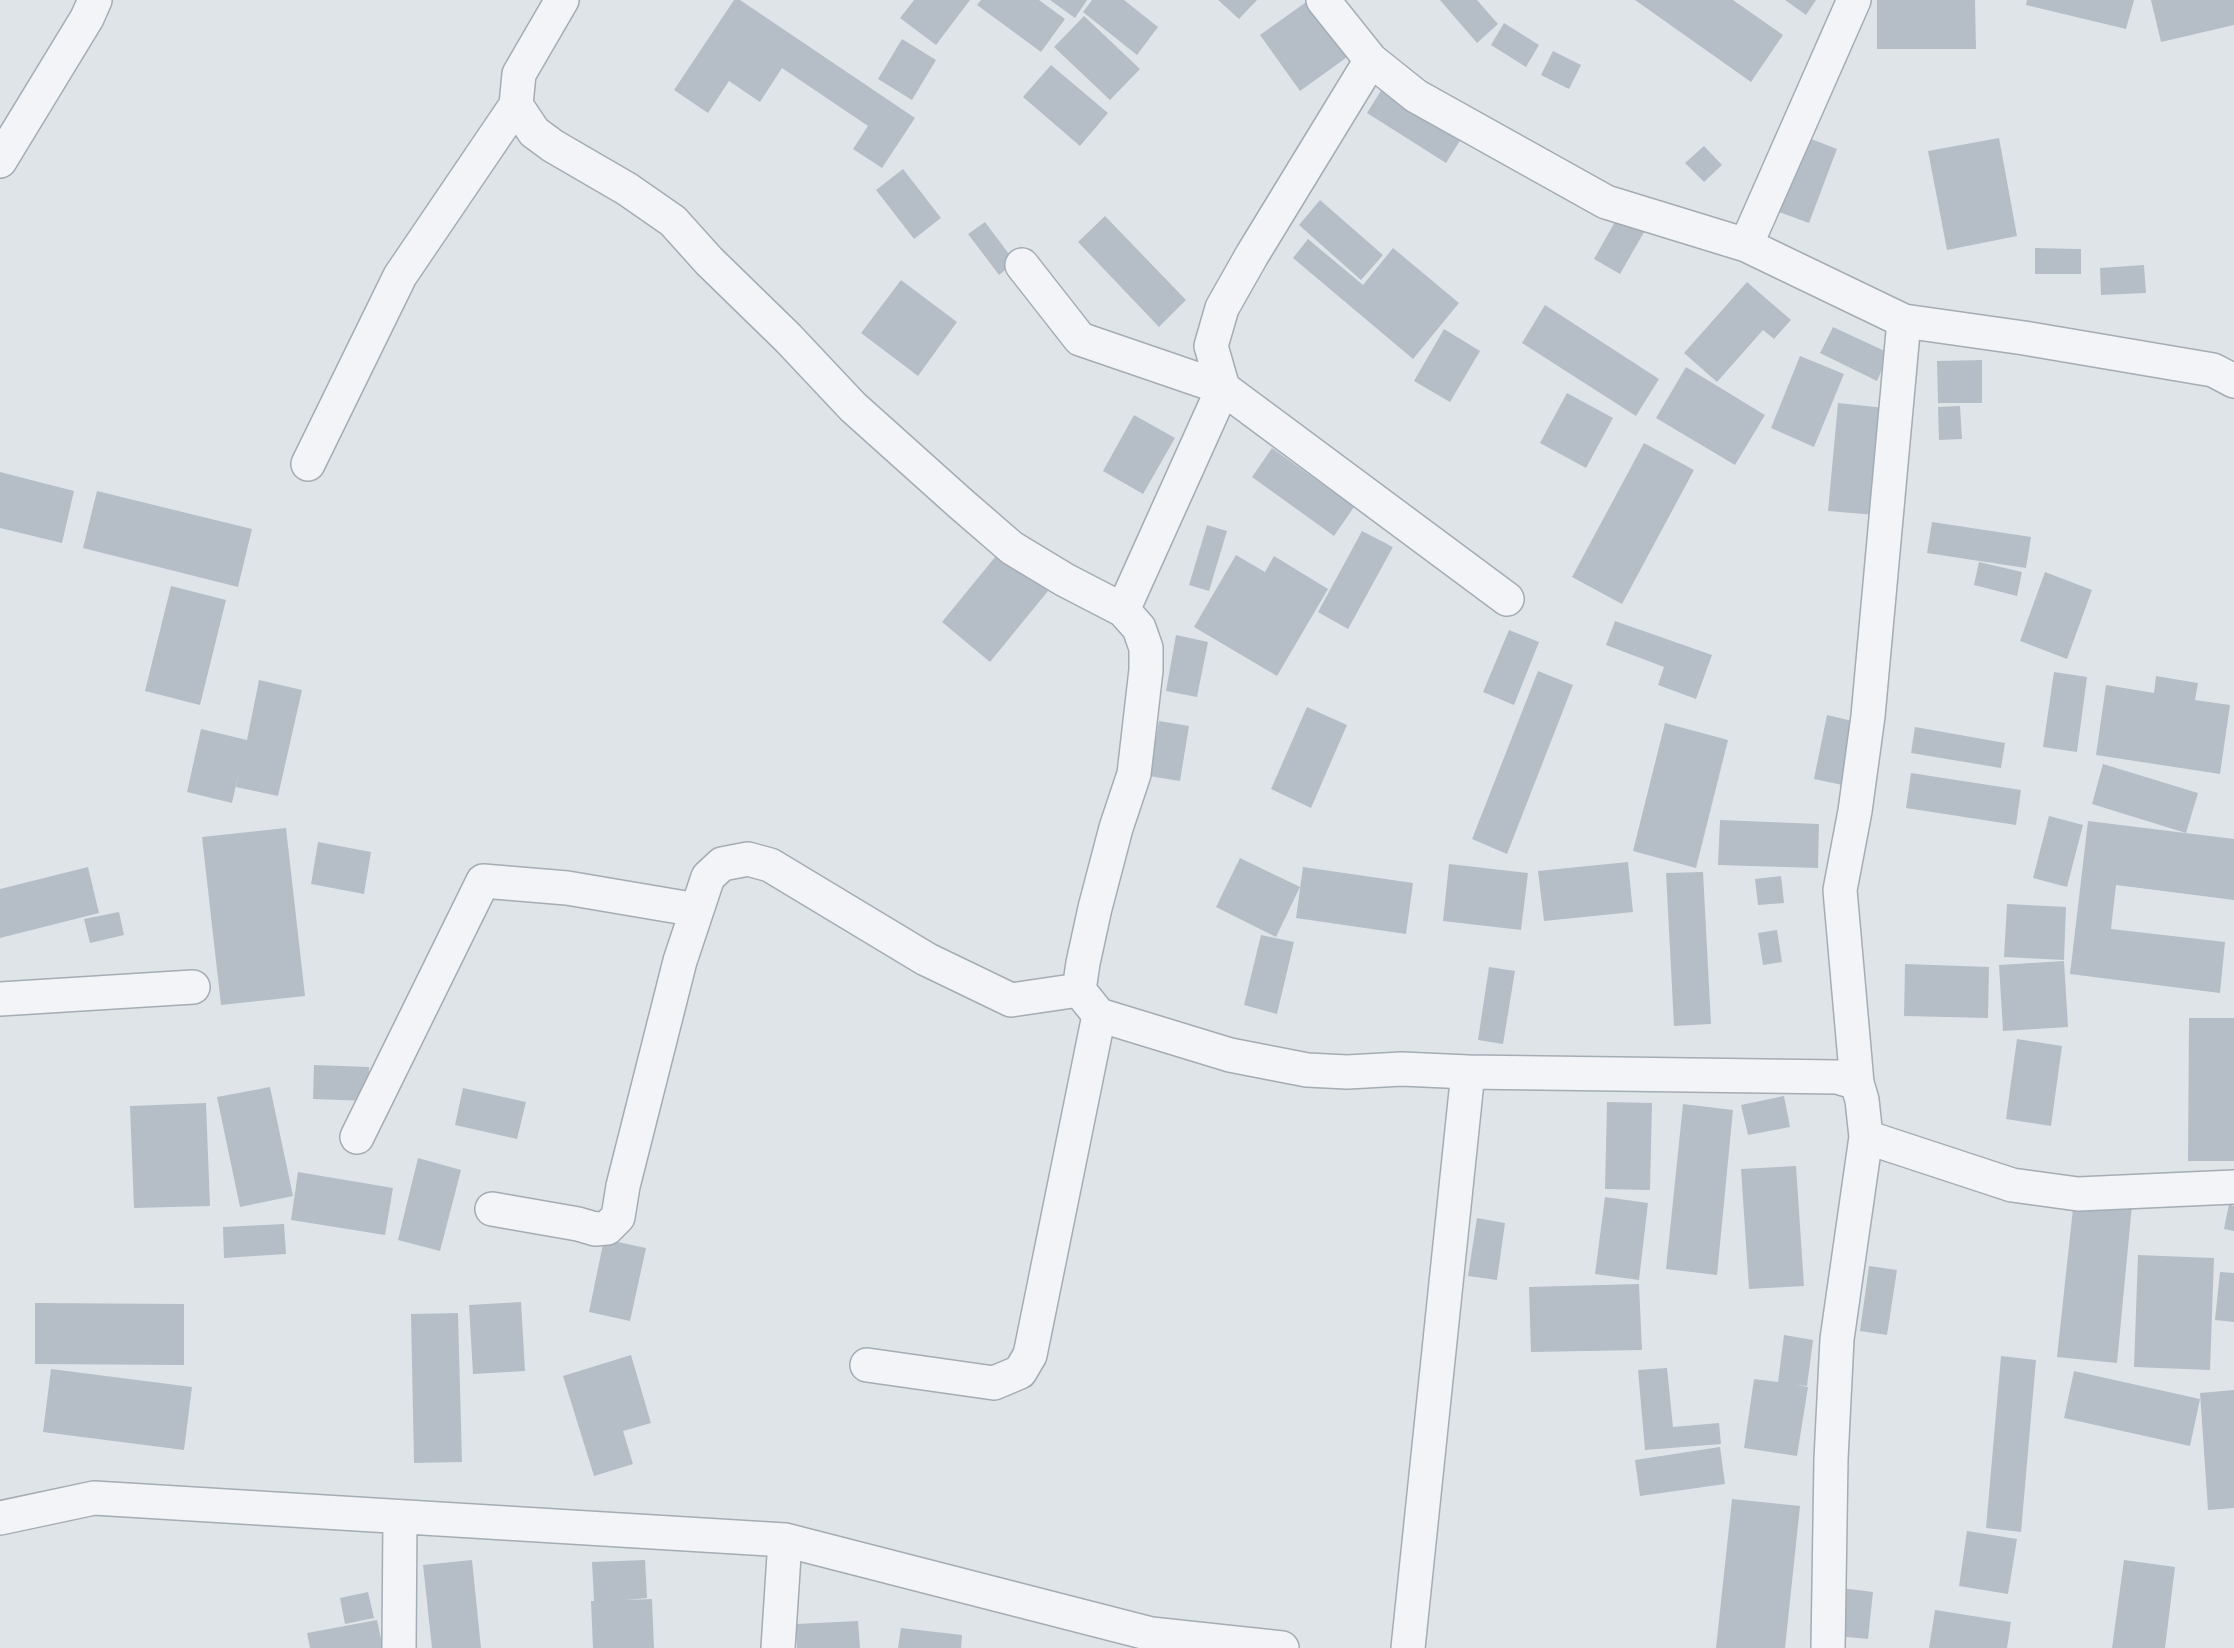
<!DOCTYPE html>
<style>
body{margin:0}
canvas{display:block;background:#dfe4e9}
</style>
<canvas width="2234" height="1648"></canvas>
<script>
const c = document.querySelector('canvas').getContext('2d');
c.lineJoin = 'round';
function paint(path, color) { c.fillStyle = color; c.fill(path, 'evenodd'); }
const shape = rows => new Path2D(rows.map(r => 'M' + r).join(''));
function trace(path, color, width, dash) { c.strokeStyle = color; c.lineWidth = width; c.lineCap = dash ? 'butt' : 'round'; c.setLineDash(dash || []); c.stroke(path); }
const building = shape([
 [734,0,740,0,915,118,882,168,853,149,868,126,782,68,760,102,729,81,708,113,674,90],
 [914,0,970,0,936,45,900,18],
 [981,0,1039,0,1065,19,1041,52,977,5],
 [1050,0,1087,0,1075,18],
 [1092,0,1124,0,1158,27,1137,55,1083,12],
 [1218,0,1257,0,1239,19],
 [1309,0,1350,55,1300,91,1260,35],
 [1440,0,1477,0,1498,24,1477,43],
 [1635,0,1733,0,1783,35,1751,82],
 [1785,0,1816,0,1806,15],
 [1877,0,1975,0,1976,49,1877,49],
 [2027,0,2134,0,2126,29,2026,5],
 [2151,0,2234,0,2234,25,2161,42],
 [1084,16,1140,69,1110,100,1054,47],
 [1504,23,1539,45,1526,67,1491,45],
 [902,39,936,60,912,100,878,79],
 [1553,51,1581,65,1569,89,1541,75],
 [1051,65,1108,113,1080,146,1023,97],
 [1382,89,1461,139,1446,163,1367,113],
 [1806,137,1837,149,1809,223,1779,212],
 [1999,138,2017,236,1947,250,1928,151],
 [1704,146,1722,165,1704,182,1685,163],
 [903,169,941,218,914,239,876,190],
 [1320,200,1383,255,1361,280,1299,225],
 [1621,211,1647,227,1620,274,1594,259],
 [1105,216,1186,300,1159,327,1078,242],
 [985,222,1015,262,999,275,968,234],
 [1308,239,1363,285,1393,248,1459,303,1413,359,1293,258],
 [2035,248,2081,249,2081,274,2035,274],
 [2144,265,2146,293,2101,295,2100,268],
 [901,280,957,322,918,376,861,333],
 [1747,282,1791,320,1774,339,1763,330,1717,382,1684,353],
 [1545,305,1659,379,1636,416,1522,343],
 [1833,327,1889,353,1877,381,1820,353],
 [1444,329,1480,351,1450,402,1414,381],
 [1800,356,1844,374,1814,447,1771,428],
 [1982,360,1982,403,1938,403,1937,361],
 [1686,367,1765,415,1735,465,1656,418],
 [1567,393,1613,418,1586,468,1540,443],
 [1838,403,1885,408,1876,515,1828,511],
 [1960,406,1962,439,1939,440,1938,407],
 [1134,415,1175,438,1143,494,1103,471],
 [1644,443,1694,470,1622,604,1572,577],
 [1272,448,1354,507,1334,536,1252,477],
 [0,472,74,491,62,543,0,528],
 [97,491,252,529,238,587,83,548],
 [1932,522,2031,537,2026,568,1927,553],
 [1207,525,1227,531,1209,591,1189,585],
 [1362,531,1393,547,1348,629,1318,612],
 [1000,551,1048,591,990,662,942,622],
 [1236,555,1265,572,1274,556,1328,589,1277,676,1194,627],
 [1979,562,2022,572,2017,596,1974,585],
 [2045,572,2092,590,2067,659,2020,641],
 [171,586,226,600,200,705,145,691],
 [1615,621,1712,655,1696,699,1658,685,1664,667,1606,645],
 [1509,630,1539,642,1514,705,1483,692],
 [1176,635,1208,642,1197,697,1166,691],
 [1538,671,1573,685,1507,854,1472,839],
 [2054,672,2087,677,2077,752,2043,747],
 [2156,676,2198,683,2195,700,2230,705,2220,774,2096,755,2106,685,2154,693],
 [259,680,302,690,278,796,236,787,239,772,232,803,187,792,201,729,247,740],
 [1307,707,1347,725,1311,808,1271,789],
 [1827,715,1865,724,1852,787,1814,779],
 [1159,721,1189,726,1180,781,1149,776],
 [1665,723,1728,740,1696,868,1633,851],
 [1915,727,2005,743,2001,768,1911,753],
 [2103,764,2198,793,2186,833,2092,804],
 [1911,773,2021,790,2016,825,1906,808],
 [2049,816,2083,825,2067,887,2033,878],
 [1720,820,1819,824,1818,868,1718,865],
 [2088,821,2234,839,2234,900,2116,885,2111,929,2225,942,2220,993,2070,974],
 [286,828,305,996,221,1005,202,837],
 [318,842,371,852,364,894,311,884],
 [1240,858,1300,887,1276,937,1216,907],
 [1628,862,1633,912,1544,921,1538,871],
 [1449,864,1528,873,1521,930,1443,921],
 [88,867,99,913,0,938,0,889],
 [1303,867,1413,883,1406,934,1296,918],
 [1703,872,1711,1024,1674,1026,1666,873],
 [1781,876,1784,903,1758,905,1755,879],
 [2007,904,2066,907,2064,960,2004,957],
 [119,912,124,935,90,943,84,919],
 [1777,930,1782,962,1763,965,1758,933],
 [1261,935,1294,942,1277,1014,1244,1005],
 [2064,961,2068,1027,2003,1031,1999,965],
 [1905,964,1989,967,1988,1018,1904,1016],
 [1489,967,1515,971,1503,1044,1478,1040],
 [2189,1018,2234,1018,2234,1161,2188,1161],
 [2017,1039,2062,1046,2051,1126,2006,1119],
 [314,1065,369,1067,368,1101,313,1099],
 [270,1087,293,1196,240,1207,217,1097],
 [463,1088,526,1102,517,1139,455,1125],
 [1784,1096,1790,1127,1748,1135,1741,1105],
 [1607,1102,1652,1103,1650,1190,1605,1189],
 [206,1103,210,1206,134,1208,130,1106],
 [1683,1104,1733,1110,1717,1275,1666,1269],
 [418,1158,461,1170,440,1251,398,1240],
 [1796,1166,1804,1286,1749,1289,1741,1169],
 [298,1172,393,1188,385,1235,291,1220],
 [1605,1197,1648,1203,1639,1280,1595,1274],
 [2074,1199,2132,1205,2117,1363,2057,1357],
 [2229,1204,2234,1206,2234,1231,2224,1229],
 [1477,1218,1505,1223,1497,1280,1468,1276],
 [284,1224,286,1254,224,1258,223,1227],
 [604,1239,646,1248,630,1321,589,1312],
 [2138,1255,2214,1258,2210,1370,2134,1367],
 [1869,1266,1897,1270,1887,1335,1860,1331],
 [2220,1272,2234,1273,2234,1322,2215,1320],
 [1639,1284,1642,1350,1531,1352,1529,1287],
 [521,1302,525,1371,473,1374,469,1305],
 [35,1303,184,1304,184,1365,35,1364],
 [458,1313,462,1462,414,1463,411,1314],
 [1784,1335,1813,1340,1807,1386,1796,1385,1808,1387,1797,1456,1744,1448,1754,1379,1778,1382],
 [631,1355,651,1423,623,1431,633,1464,594,1476,563,1376],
 [2001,1356,2036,1360,2021,1532,1986,1528],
 [1667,1368,1673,1427,1719,1423,1721,1444,1645,1450,1638,1370],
 [51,1369,192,1387,184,1450,43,1432],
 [2074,1371,2200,1399,2190,1446,2064,1418],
 [2234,1390,2234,1508,2208,1510,2200,1393],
 [1720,1447,1725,1484,1640,1496,1635,1460],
 [1732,1499,1800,1506,1785,1648,1716,1648],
 [1967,1531,2017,1539,2008,1594,1959,1586],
 [472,1560,481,1648,432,1648,423,1565],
 [645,1560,647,1598,625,1600,652,1599,654,1648,593,1648,591,1601,594,1601,592,1562],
 [2124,1560,2175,1567,2165,1648,2112,1648],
 [1841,1588,1873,1592,1868,1639,1836,1636],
 [368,1592,374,1618,345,1624,340,1598],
 [1935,1610,2011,1622,2007,1648,1929,1648],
 [377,1620,383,1648,310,1648,307,1633],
 [858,1621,860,1648,797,1648,796,1624],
 [901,1628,962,1635,961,1648,898,1648]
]);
const minor = shape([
 [562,0,519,74,516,105,534,132,553,146,627,189,673,221,709,261,788,338,853,407,960,503,1012,548,1065,580,1123,610,1139,628,1146,648,1146,670,1134,774,1116,828,1095,908,1083,963,1079,990,1099,1015,1230,1055,1307,1070,1347,1072,1402,1069,1468,1072,1837,1077,1857,1083,1862,1100,1866,1137,1837,1339,1831,1459,1828,1648],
 [1323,0,1371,60,1416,96,1606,202,1746,245,1904,321,2024,338,2213,370,2234,381],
 [0,161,87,18,95,0],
 [1746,245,1854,0],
 [1022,265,1080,339,1223,388,1507,599],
 [308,464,400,276,516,105],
 [1123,610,1223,388,1211,346,1222,308,1252,255,1371,60],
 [0,999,193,987],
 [1857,1083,1840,890,1855,811,1868,716,1904,321],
 [357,1137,483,881,567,888,697,910],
 [1866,1137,2012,1185,2078,1194,2234,1187],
 [492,1209,578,1224,595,1229,607,1228,618,1217,623,1186,680,961,708,877,722,864,748,859,770,865,926,959,1011,1000,1079,990],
 [867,1365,994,1383,1020,1372,1030,1355,1099,1015],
 [0,1518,94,1498,785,1540,1151,1634,1282,1648],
 [399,1648,400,1517],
 [778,1648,785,1540],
 [1408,1648,1468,1072]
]);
paint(building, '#b5bec7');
trace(minor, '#a4acb4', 36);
trace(minor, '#f2f4f7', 33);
</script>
